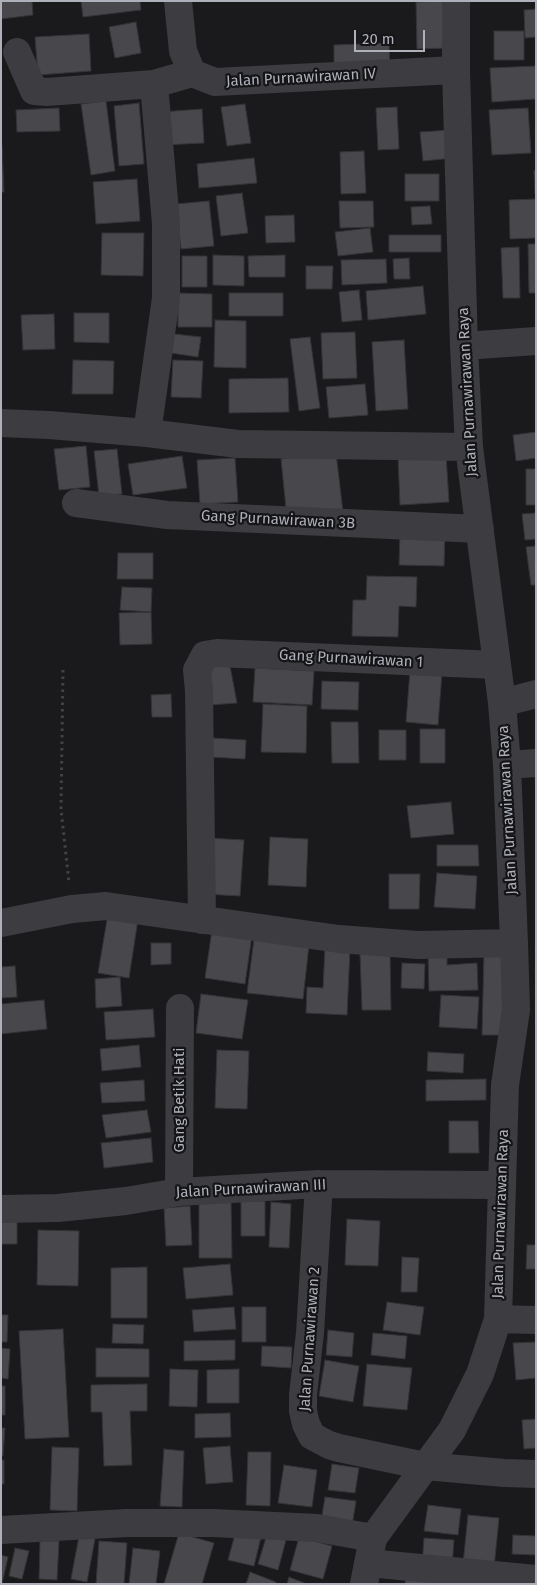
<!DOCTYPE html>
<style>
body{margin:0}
#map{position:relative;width:537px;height:1585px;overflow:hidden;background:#1a1a1c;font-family:"Fira Sans",sans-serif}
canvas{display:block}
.frame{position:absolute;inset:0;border:2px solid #aeb1ba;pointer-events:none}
.scale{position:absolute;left:354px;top:30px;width:71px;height:22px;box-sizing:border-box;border:2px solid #aeb1ba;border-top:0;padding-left:6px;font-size:15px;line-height:18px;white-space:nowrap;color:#aeb1ba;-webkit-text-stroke:4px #151517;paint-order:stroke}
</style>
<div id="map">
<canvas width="537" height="1585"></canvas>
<div class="frame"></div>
<div class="scale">20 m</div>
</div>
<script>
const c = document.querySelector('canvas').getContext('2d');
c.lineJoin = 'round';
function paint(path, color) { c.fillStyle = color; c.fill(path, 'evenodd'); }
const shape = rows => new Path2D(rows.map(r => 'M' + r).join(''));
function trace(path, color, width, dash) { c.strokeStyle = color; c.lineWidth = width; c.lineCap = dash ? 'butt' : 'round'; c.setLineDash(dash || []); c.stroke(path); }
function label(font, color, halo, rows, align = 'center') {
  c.font = font + ' "Fira Sans",sans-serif'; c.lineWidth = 4.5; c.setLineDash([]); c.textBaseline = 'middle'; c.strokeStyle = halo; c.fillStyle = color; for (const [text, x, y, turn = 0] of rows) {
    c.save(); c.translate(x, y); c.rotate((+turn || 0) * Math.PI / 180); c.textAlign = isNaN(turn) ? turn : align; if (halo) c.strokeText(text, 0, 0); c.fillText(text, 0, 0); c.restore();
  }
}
const building = shape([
 [1,1,32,1,33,15,1,19,1,1],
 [81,1,140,1,141,10,83,17,81,1],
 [447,1,448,48,417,49,416,2,447,1],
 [536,9,536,37,525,38,524,10,536,9],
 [136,22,141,53,115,58,109,27,136,22],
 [494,31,524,31,524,60,494,60,494,31],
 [89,34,91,71,38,75,35,37,89,34],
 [389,43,390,69,334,70,334,45,389,43],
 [536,66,536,99,492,102,490,68,536,66],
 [106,101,115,171,91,175,81,104,106,101],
 [139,103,144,164,119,166,114,106,139,103],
 [245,104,251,143,227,146,221,107,245,104],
 [397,107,399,149,378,150,376,108,397,107],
 [59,108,60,131,17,132,16,110,59,108],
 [528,108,531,153,492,155,489,110,528,108],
 [202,109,204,143,164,145,161,112,202,109],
 [450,130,453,158,423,161,420,132,450,130],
 [1,145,2,145,4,192,1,192,1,145],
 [364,151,366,193,341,194,340,152,364,151],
 [254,158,257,183,199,188,197,164,254,158],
 [534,171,536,171,536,194,535,194,534,171],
 [405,174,439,174,439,201,405,201,405,174],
 [137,179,140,221,96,224,93,182,137,179],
 [242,193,248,233,221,236,216,196,242,193],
 [536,199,536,238,510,239,509,200,536,199],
 [209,201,214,246,181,249,176,204,209,201],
 [339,201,373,201,374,227,340,228,339,201],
 [430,206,432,224,412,225,411,207,430,206],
 [294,215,295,242,266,243,265,216,294,215],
 [370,228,373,252,338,256,335,232,370,228],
 [102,233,144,233,143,276,101,275,102,233],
 [389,235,441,235,441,252,389,252,389,235],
 [528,244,536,244,536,293,529,293,528,244],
 [519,247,520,298,503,298,501,248,519,247],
 [213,255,244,256,244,286,213,285,213,255],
 [285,255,285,277,249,277,248,256,285,255],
 [182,256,207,256,207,287,182,287,182,256],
 [409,258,410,279,394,279,393,259,409,258],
 [386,259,387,283,342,285,341,260,386,259],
 [306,266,333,266,332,289,306,289,306,266],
 [423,286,426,314,368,320,366,291,423,286],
 [359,290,362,320,342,322,339,292,359,290],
 [178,293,212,294,212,327,178,327,178,293],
 [229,293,283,293,283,316,229,316,229,293],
 [74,313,109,313,109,343,74,342,74,313],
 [54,314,55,349,23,350,21,315,54,314],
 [215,320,246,321,246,368,214,367,215,320],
 [355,332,357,378,323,379,321,333,355,332],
 [174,334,201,337,198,357,171,353,174,334],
 [310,337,320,408,299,411,290,339,310,337],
 [404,340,408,409,376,411,372,342,404,340],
 [73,360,114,361,113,394,72,394,73,360],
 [173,360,203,361,201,398,171,397,173,360],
 [288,378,289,412,229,413,229,379,288,378],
 [365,384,368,415,329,418,326,387,365,384],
 [536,432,536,458,516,461,513,435,536,432],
 [86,446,90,487,59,490,54,449,86,446],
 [117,449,122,494,99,496,94,451,117,449],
 [336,453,343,512,287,518,281,459,336,453],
 [446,454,449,502,400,505,398,457,446,454],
 [182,456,187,488,133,495,128,464,182,456],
 [235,458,238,502,200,504,197,460,235,458],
 [526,469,536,469,536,505,526,505,526,469],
 [536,513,536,539,525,540,522,514,536,513],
 [400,532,445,533,444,566,399,565,400,532],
 [536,546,536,585,531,585,526,547,536,546],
 [118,553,153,553,153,579,117,579,118,553],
 [367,576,417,577,416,607,399,606,398,637,352,636,353,600,366,600,367,576],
 [122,587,152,588,151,612,120,610,122,587],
 [151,612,152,644,120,645,119,613,151,612],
 [230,666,237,703,210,705,208,667,230,666],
 [255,668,314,671,312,705,253,702,255,668],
 [410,671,442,673,438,725,406,722,410,671],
 [322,681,359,682,358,710,321,709,322,681],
 [171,694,172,717,152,717,151,695,171,694],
 [263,704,307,706,306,753,261,752,263,704],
 [331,722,358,722,359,763,332,763,331,722],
 [420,729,445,729,445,763,420,763,420,729],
 [379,730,406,730,406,760,379,760,379,730],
 [212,738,246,740,245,759,210,757,212,738],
 [451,802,454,834,411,838,407,806,451,802],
 [270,837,308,839,306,887,268,885,270,837],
 [207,838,244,840,240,896,204,894,207,838],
 [437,845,478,845,479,866,437,866,437,845],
 [437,873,477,876,475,909,434,907,437,873],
 [389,874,420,874,419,909,389,909,389,874],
 [109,908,139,913,129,978,98,973,109,908],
 [212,930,252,935,245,984,205,978,212,930],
 [254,939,309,945,303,999,247,993,254,939],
 [151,943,171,943,171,964,151,965,151,943],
 [325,948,350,949,347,1015,306,1013,307,987,323,988,325,948],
 [428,952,447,952,447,965,477,963,478,990,429,991,428,952],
 [484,953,505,954,503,1035,482,1035,484,953],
 [360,954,390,954,391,1010,362,1010,360,954],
 [402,963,425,964,424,989,401,988,402,963],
 [15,966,17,997,1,998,1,967,15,966],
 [120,977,122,1006,96,1008,95,979,120,977],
 [201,994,248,1000,242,1039,196,1033,201,994],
 [441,995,479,997,477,1029,439,1027,441,995],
 [44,1000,47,1029,1,1034,1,1004,44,1000],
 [153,1009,155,1037,106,1040,104,1012,153,1009],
 [139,1045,141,1067,102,1071,100,1049,139,1045],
 [217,1050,249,1051,247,1109,215,1108,217,1050],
 [428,1052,464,1054,463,1073,427,1071,428,1052],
 [486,1079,486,1100,426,1101,426,1080,486,1079],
 [144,1080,145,1101,102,1103,100,1083,144,1080],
 [147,1110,151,1132,106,1138,102,1115,147,1110],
 [449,1121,478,1121,479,1153,449,1153,449,1121],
 [151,1138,153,1162,104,1168,101,1143,151,1138],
 [199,1201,231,1201,232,1258,199,1258,199,1201],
 [241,1201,265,1201,265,1236,241,1236,241,1201],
 [271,1202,291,1204,289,1248,269,1247,271,1202],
 [190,1206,192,1245,166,1246,164,1208,190,1206],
 [347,1219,380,1221,378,1266,345,1265,347,1219],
 [1,1220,17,1220,17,1244,1,1244,1,1220],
 [38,1230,79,1231,78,1286,37,1285,38,1230],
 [527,1245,536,1245,536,1269,526,1269,527,1245],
 [402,1257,419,1258,417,1292,401,1292,402,1257],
 [230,1264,233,1295,186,1299,183,1268,230,1264],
 [147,1267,147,1318,111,1318,111,1268,147,1267],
 [387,1302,424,1307,420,1335,383,1330,387,1302],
 [234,1307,236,1329,194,1332,192,1310,234,1307],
 [242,1307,266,1307,266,1342,242,1342,242,1307],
 [1,1315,8,1315,7,1342,1,1342,1,1315],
 [113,1324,144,1325,143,1344,112,1343,113,1324],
 [63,1329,69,1437,25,1439,19,1331,63,1329],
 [328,1330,354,1333,352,1357,326,1355,328,1330],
 [373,1333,407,1336,405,1359,371,1355,373,1333],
 [235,1340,235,1360,184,1361,184,1341,235,1340],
 [536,1342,536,1378,516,1380,513,1343,536,1342],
 [262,1346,292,1347,291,1368,261,1366,262,1346],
 [1,1348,10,1349,8,1379,1,1378,1,1348],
 [96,1348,149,1349,149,1377,96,1377,96,1348],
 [325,1360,359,1366,353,1402,319,1396,325,1360],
 [367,1364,412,1368,407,1410,363,1406,367,1364],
 [170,1369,198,1370,197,1407,169,1406,170,1369],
 [239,1369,239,1403,207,1403,207,1370,239,1369],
 [147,1384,147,1411,130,1411,132,1465,104,1466,102,1412,91,1412,91,1385,147,1384],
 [1,1386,5,1386,5,1415,1,1415,1,1386],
 [230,1413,231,1437,195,1438,195,1414,230,1413],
 [536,1419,536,1448,524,1449,522,1420,536,1419],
 [1,1428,5,1428,3,1456,1,1456,1,1428],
 [230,1446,233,1482,206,1484,203,1448,230,1446],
 [52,1447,79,1448,77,1511,50,1510,52,1447],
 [164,1449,184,1451,182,1507,160,1506,164,1449],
 [248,1452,271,1452,270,1506,246,1505,248,1452],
 [1,1460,4,1460,4,1484,1,1484,1,1460],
 [332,1464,359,1468,355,1493,328,1490,332,1464],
 [284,1465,317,1470,312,1507,278,1503,284,1465],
 [325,1497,356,1501,352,1526,321,1522,325,1497],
 [428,1505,461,1509,458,1535,424,1531,428,1505],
 [468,1515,499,1518,494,1568,463,1564,468,1515],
 [237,1527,262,1533,254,1566,228,1560,237,1527],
 [268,1531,287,1536,278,1570,258,1564,268,1531],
 [179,1533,214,1543,202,1584,164,1584,179,1533],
 [513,1535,536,1536,536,1555,512,1554,513,1535],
 [79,1536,95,1539,87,1582,71,1579,79,1536],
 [299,1537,332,1546,323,1579,290,1570,299,1537],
 [424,1538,454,1540,452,1568,422,1566,424,1538],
 [40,1541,59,1541,57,1580,39,1579,40,1541],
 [99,1541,127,1543,124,1584,96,1584,99,1541],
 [15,1548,29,1551,22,1579,9,1576,15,1548],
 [133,1548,160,1551,156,1584,129,1584,133,1548],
 [1,1555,8,1557,2,1584,1,1584,1,1555],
 [406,1570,437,1573,436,1584,405,1584,406,1570],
 [250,1572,276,1582,275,1584,246,1584,250,1572],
 [289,1577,307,1584,287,1584,289,1577]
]);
const path = shape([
 [63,670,61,809,69,883]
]);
const minor = shape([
 [178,1,183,51,192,73,215,82,456,70],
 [17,52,34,91,47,92,154,84,192,73],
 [464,346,536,341],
 [1,423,49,425,147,433,238,444,469,447],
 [147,433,166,298,166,224,154,84],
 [76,503,167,515,480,529],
 [502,703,536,694],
 [507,765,536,763],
 [202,920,199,691,197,670,205,655,217,653,497,665],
 [1,923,72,909,106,906,339,939,418,945,514,943],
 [319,1184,310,1333,303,1395,303,1411,306,1424,312,1436,329,1445,339,1448,425,1466,504,1473,536,1474],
 [179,1192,180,1008],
 [1,1209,58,1208,126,1201,179,1192,319,1184,502,1185],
 [498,1319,536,1320],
 [1,1530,127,1523,213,1523,317,1528,373,1538],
 [368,1563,536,1579],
 [364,1584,373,1538,452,1430,480,1374,498,1319,505,1085,516,1010,514,943,507,765,502,703,469,447,464,346,456,70,456,1]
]);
const streetNames = [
 ["Jalan Purnawirawan IV",301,78,-3],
 ["Jalan Purnawirawan Raya",468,392,-93],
 ["Gang Purnawirawan 3B",278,520,3],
 ["Gang Purnawirawan 1",351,659,3],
 ["Jalan Purnawirawan Raya",508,810,-93],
 ["Gang Betik Hati",180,1100,-90],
 ["Jalan Purnawirawan III",251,1189,-3],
 ["Jalan Purnawirawan Raya",501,1214,-88],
 ["Jalan Purnawirawan 2",310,1339,-86]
];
paint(building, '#47474c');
trace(building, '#343438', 1);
trace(path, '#424347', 3, [2.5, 4]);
trace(minor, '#3c3c41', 28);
label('15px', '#aeb1ba', '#151517', streetNames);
</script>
